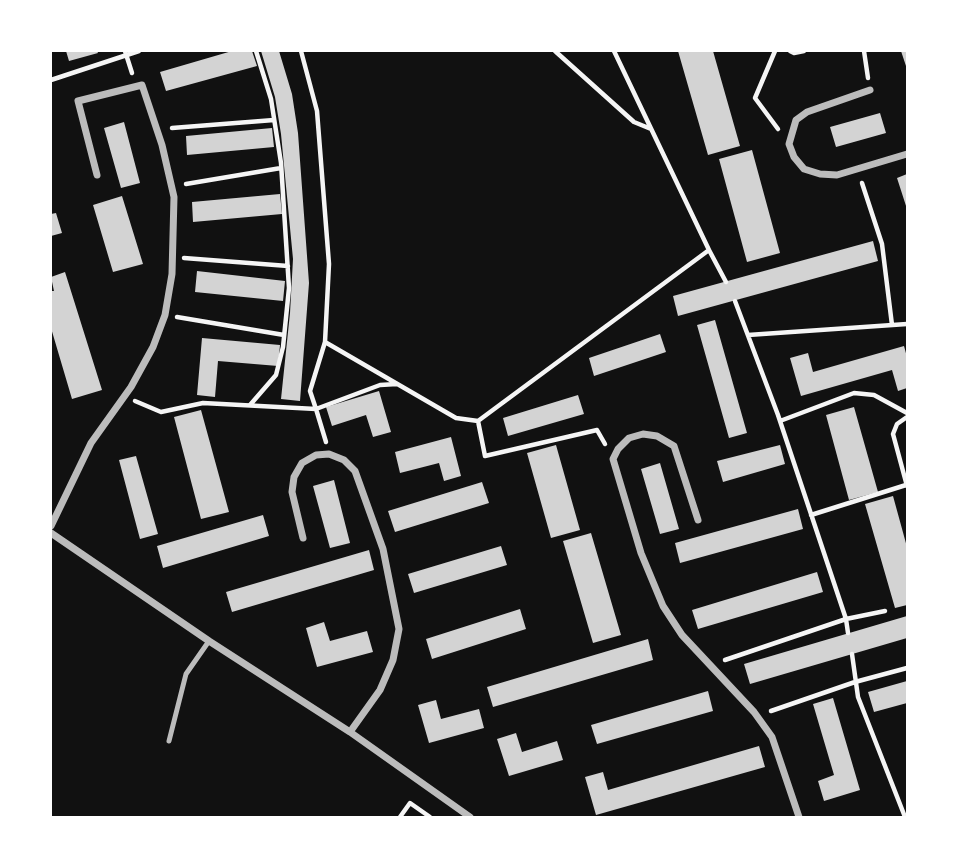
<!DOCTYPE html>
<style>
body{margin:0}
#map{position:relative;width:958px;height:868px;overflow:hidden;background:#111;font-family:"PT Sans Narrow",sans-serif}
canvas{display:block}
.frame{position:absolute;inset:0;border:52px solid #fff;pointer-events:none}
</style>
<div id="map">
<canvas width="958" height="868"></canvas>
<div class="frame"></div>
</div>
<script>
const c = document.querySelector('canvas').getContext('2d');
c.lineJoin = 'round';
function paint(path, color) { c.fillStyle = color; c.fill(path, 'evenodd'); }
const shape = rows => new Path2D(rows.map(r => 'M' + r).join(''));
function trace(path, color, width, dash) { c.strokeStyle = color; c.lineWidth = width; c.lineCap = dash ? 'butt' : 'round'; c.setLineDash(dash || []); c.stroke(path); }
const building = shape([
 [66,51,97,51,98,53,69,61],
 [232,51,252,51,257,66,166,91,160,72],
 [261,51,279,51,292,94,298,133,309,283,300,401,281,399,290,313,293,259,281,134,275,97],
 [678,51,713,51,740,146,708,155],
 [901,51,907,51,907,69],
 [880,113,886,133,836,147,830,127],
 [124,122,140,183,121,188,104,128],
 [272,128,274,147,187,155,186,136],
 [752,150,780,253,747,262,719,159],
 [907,174,907,209,897,178],
 [280,194,282,214,193,222,192,202],
 [122,196,143,264,113,272,93,205],
 [56,213,62,233,51,236,51,214],
 [873,241,878,261,678,316,673,296],
 [197,271,285,281,283,301,195,292],
 [65,272,102,390,72,399,51,328,51,291,54,291,51,277],
 [715,320,747,433,729,438,697,325],
 [660,334,666,352,594,376,589,358],
 [202,338,280,345,278,366,218,361,215,397,197,395],
 [904,346,907,357,907,388,898,391,892,370,801,396,790,358,808,353,813,372],
 [379,391,391,432,373,437,366,415,332,426,326,407],
 [578,395,584,414,508,436,503,418],
 [854,407,878,492,849,500,826,415],
 [201,410,229,512,201,519,174,417],
 [451,437,461,476,444,481,439,463,400,473,395,452],
 [556,445,580,530,551,538,527,453],
 [780,445,785,464,723,482,717,461],
 [136,456,158,534,140,539,119,460],
 [660,463,679,529,660,534,641,469],
 [334,480,350,543,330,548,313,486],
 [482,482,489,503,395,532,388,511],
 [893,496,907,547,907,605,895,608,865,504],
 [798,509,803,529,680,563,675,543],
 [263,515,269,536,163,568,157,546],
 [591,533,621,635,593,643,563,541],
 [501,546,507,565,414,593,408,574],
 [369,550,374,570,232,612,226,592],
 [817,572,823,592,698,629,692,610],
 [520,609,526,629,432,659,426,639],
 [907,616,907,638,750,684,744,664],
 [324,622,330,641,367,631,373,652,317,667,306,628],
 [648,639,653,660,493,707,487,687],
 [907,681,907,703,874,712,868,692],
 [708,691,713,711,597,744,591,725],
 [833,698,860,790,824,801,818,781,834,775,813,704],
 [436,700,441,719,479,709,484,728,429,743,418,705],
 [516,733,522,752,557,741,563,760,509,776,497,739],
 [759,746,765,767,596,815,585,777,603,772,608,790]
]);
const path = shape([
 [125,51,132,73],
 [301,51,317,111,329,264,325,342,456,418,478,421,709,250,614,51],
 [555,51,634,122,651,129],
 [775,51,755,98,778,129],
 [790,51,794,53,804,51],
 [864,51,868,78],
 [51,80,139,51],
 [172,128,274,120],
 [862,183,882,244,892,325],
 [186,184,281,168],
 [709,250,726,282],
 [184,258,288,266],
 [735,301,778,415,846,619,848,633],
 [177,317,284,335],
 [748,335,907,324],
 [325,342,310,391,316,409,380,385,397,384],
 [135,401,161,412,203,403,316,409,326,442],
 [250,405,276,375,283,347,289,288,281,163,271,99,256,51],
 [478,421,485,456,597,430,605,444],
 [780,421,854,393,874,395,907,413],
 [907,486,893,434,897,424,907,417],
 [811,515,906,485],
 [852,654,858,697,905,817],
 [725,660,846,619,885,611],
 [771,711,855,682,907,668],
 [400,817,410,803,430,817]
]);
const service = shape([
 [169,741,186,674,209,641]
]);
const minor = shape([
 [870,90,807,112,796,120,789,144,794,157,804,169,820,174,837,175,907,154],
 [698,520,674,446,657,436,643,434,629,438,618,449,613,459,641,553,663,606,682,635,754,712,772,737,799,817],
 [51,526,91,443,131,387,153,347,165,315,172,274,174,197,162,145,142,85,78,101,97,175],
 [51,533,209,641,350,732,470,817],
 [303,538,292,492,294,477,302,463,316,455,329,454,344,460,355,471,383,549,399,629,393,660,380,690,350,732]
]);
paint(building, '#d3d3d3');
trace(path, '#f5f5f5', 4.5);
trace(service, '#bcbcbc', 5);
trace(minor, '#bcbcbc', 7);
</script>
